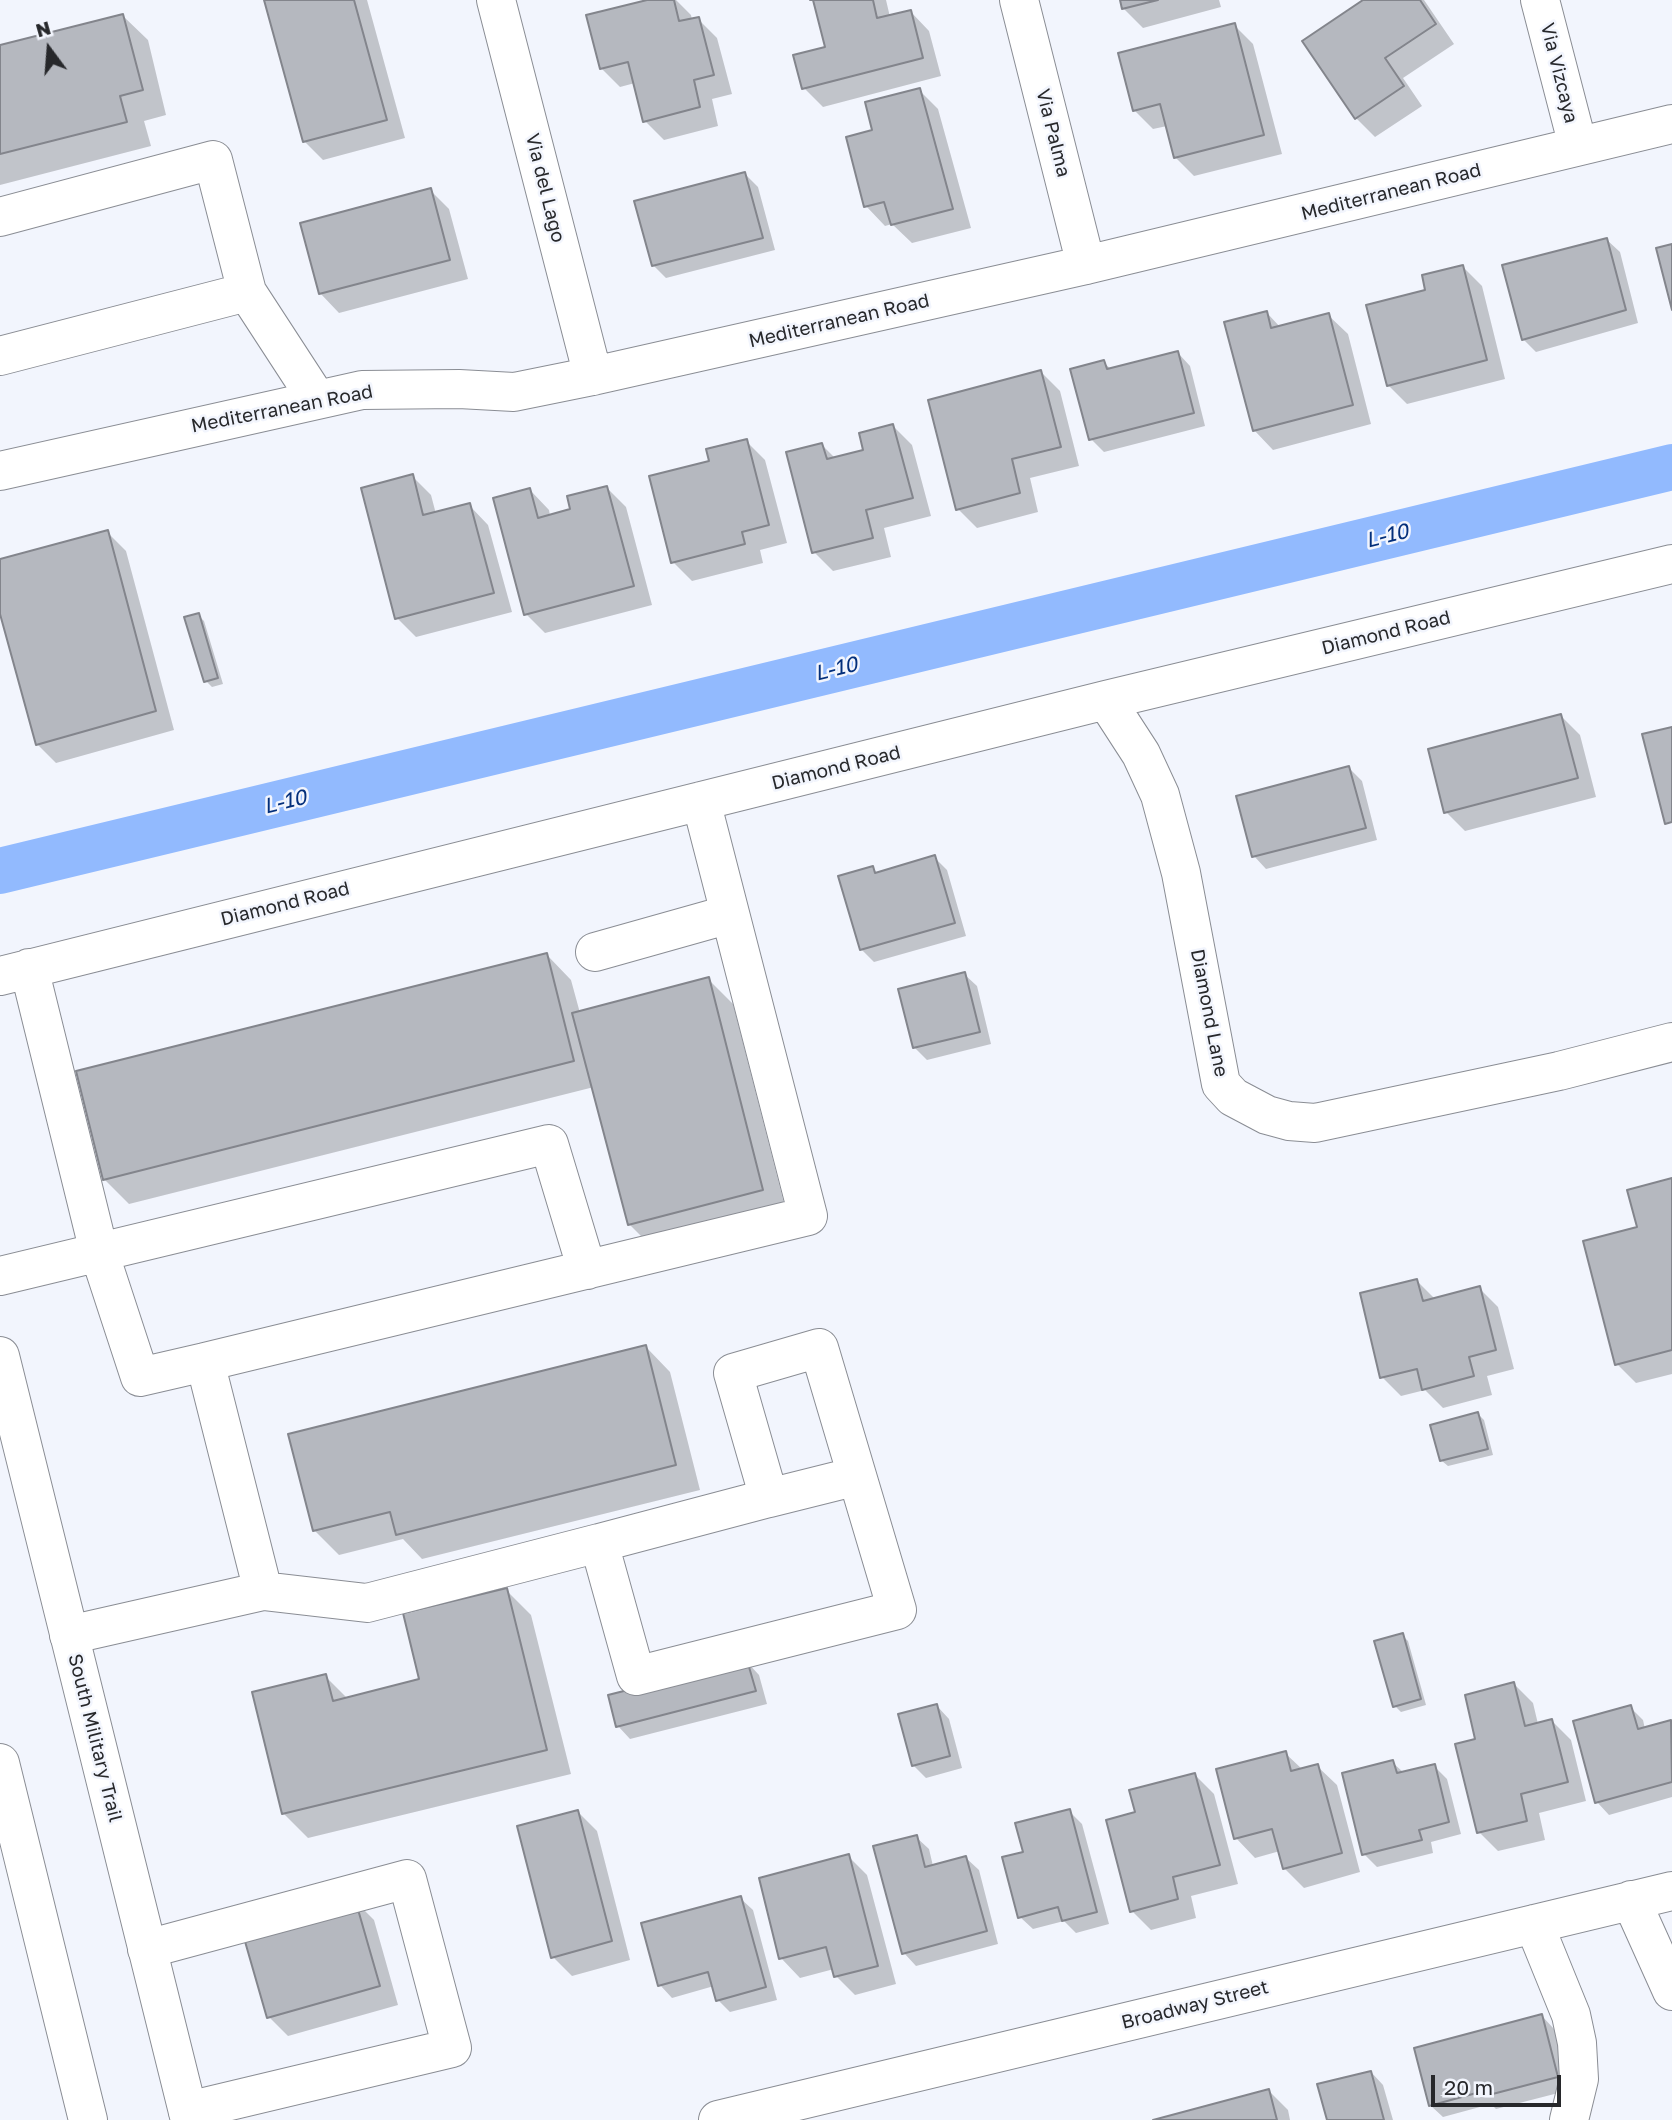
<!DOCTYPE html>
<style>
body{margin:0}
#map{position:relative;width:1672px;height:2120px;overflow:hidden;background:#f2f5fd;font-family:"Golos Text",sans-serif}
canvas{display:block}
.north{position:absolute;left:14px;top:14px;width:70px;height:70px;-webkit-text-stroke:5px #f2f5fd;paint-order:stroke;rotate:344deg;font-size:19px;font-weight:700;line-height:28px;text-align:center;color:#27282b}
.north::after{content:'';display:block;margin:auto;width:24px;height:32px;background:#27282b;clip-path:polygon(50% 0,100% 100%,50% 72%,0 100%)}
.scale{position:absolute;left:1431px;top:2075px;width:130px;height:32px;box-sizing:border-box;border:4px solid #27282b;border-top:0;padding-left:9px;font-size:21px;line-height:24px;white-space:nowrap;color:#27282b;-webkit-text-stroke:5px #f2f5fd;paint-order:stroke}
</style>
<div id="map">
<canvas width="1672" height="2120"></canvas>
<div class="north">N</div>
<div class="scale">20 m</div>
</div>
<script>
const c = document.querySelector('canvas').getContext('2d');
c.lineJoin = 'round';
function paint(path, color) { c.fillStyle = color; c.fill(path, 'evenodd'); }
const shape = rows => new Path2D(rows.map(r => 'M' + r).join(''));
function trace(path, color, width, dash) { c.strokeStyle = color; c.lineWidth = width; c.lineCap = dash ? 'butt' : 'round'; c.setLineDash(dash || []); c.stroke(path); }
function label(font, color, halo, rows, align = 'center') {
  c.font = font + ' "Golos Text",sans-serif'; c.lineWidth = 5; c.setLineDash([]); c.textBaseline = 'middle'; c.strokeStyle = halo; c.fillStyle = color; for (const [text, x, y, turn = 0] of rows) {
    c.save(); c.translate(x, y); c.rotate((+turn || 0) * Math.PI / 180); c.textAlign = isNaN(turn) ? turn : align; if (halo) c.strokeText(text, 0, 0); c.fillText(text, 0, 0); c.restore();
  }
}
const shadow = shape([
 [266,0,367,0,405,138,323,160,304,141],
 [654,0,676,0,691,15,692,20,698,19,717,38,732,94,712,99,718,126,664,140,645,121,635,83,620,87,601,68],
 [812,0,886,0,890,17,910,11,929,31,941,76,823,107,804,88,827,48,816,4],
 [1122,0,1219,0,1221,7,1143,28,1124,9],
 [1366,0,1424,0,1454,44,1403,78,1422,106,1375,137,1356,118],
 [123,16,148,40,166,115,144,121,151,146,0,185,0,47],
 [1234,25,1253,44,1282,154,1194,176,1175,157,1167,126,1153,129,1134,110],
 [919,90,938,109,971,228,912,243,892,224,885,226,866,206,875,132],
 [745,174,758,187,775,250,666,278,653,265],
 [430,190,449,209,468,279,339,313,320,293],
 [1607,240,1620,252,1638,323,1536,352,1523,339],
 [1463,267,1482,286,1505,379,1407,404,1388,385],
 [1267,313,1281,328,1328,315,1348,334,1371,424,1273,450,1254,430],
 [1178,353,1190,366,1205,426,1104,452,1091,439,1103,362,1112,370],
 [1041,372,1060,391,1079,466,1030,478,1038,512,977,528,958,509],
 [893,426,912,445,931,516,884,528,891,557,833,571,814,552,822,445,836,459,865,451],
 [746,441,765,460,787,543,760,550,763,563,692,581,673,562,712,462],
 [412,476,431,495,436,514,469,505,488,525,512,612,416,637,397,618],
 [607,488,626,507,652,605,545,633,526,614,530,490,549,510,550,516,572,510],
 [107,532,126,551,174,730,56,763,37,744,0,607,0,560],
 [198,615,204,621,223,684,212,687,206,681],
 [1561,716,1580,735,1596,797,1465,831,1446,812],
 [1349,768,1362,781,1377,840,1266,869,1254,856],
 [934,857,947,870,966,936,874,962,861,949,873,868,878,874],
 [547,955,571,980,580,1013,708,979,733,1004,787,1215,654,1249,629,1224,594,1087,129,1204,104,1179],
 [964,974,977,986,991,1044,927,1060,914,1047],
 [1672,1179,1672,1374,1636,1383,1617,1364,1639,1228],
 [1417,1281,1435,1299,1479,1288,1498,1307,1514,1369,1487,1376,1492,1395,1443,1408,1425,1390,1401,1396,1382,1377],
 [646,1347,670,1372,700,1490,422,1559,403,1539,339,1555,314,1530],
 [1478,1414,1484,1420,1493,1455,1448,1466,1442,1461],
 [506,1590,531,1615,571,1774,308,1838,284,1814,325,1676,348,1699,421,1681],
 [1402,1635,1408,1641,1426,1705,1401,1712,1395,1706],
 [747,1662,759,1675,767,1704,630,1739,618,1726],
 [1514,1684,1533,1703,1538,1724,1552,1721,1571,1740,1586,1801,1539,1813,1545,1840,1498,1851,1479,1832,1477,1740],
 [937,1706,949,1719,962,1768,926,1778,913,1765],
 [1630,1707,1643,1720,1645,1729,1672,1723,1672,1797,1609,1815,1597,1802],
 [1285,1753,1303,1770,1317,1766,1337,1785,1360,1872,1304,1888,1285,1869,1280,1851,1255,1858,1236,1838],
 [1392,1762,1404,1773,1434,1766,1447,1779,1461,1834,1431,1842,1433,1853,1377,1867,1364,1854],
 [1195,1775,1214,1794,1238,1884,1191,1896,1196,1918,1151,1930,1132,1911,1137,1814],
 [1069,1811,1082,1824,1109,1924,1076,1933,1064,1921,1033,1929,1020,1917,1025,1854],
 [578,1812,597,1831,630,1960,572,1976,553,1957],
 [916,1837,929,1849,933,1866,966,1858,979,1870,998,1944,916,1966,904,1953],
 [848,1856,867,1875,896,1984,855,1995,836,1976,834,1969,800,1978,781,1958],
 [740,1898,753,1910,777,2000,730,2012,718,2000,714,1986,672,1998,660,1985],
 [355,1901,374,1920,398,2005,288,2036,269,2017],
 [1542,2016,1554,2029,1570,2090,1496,2109,1491,2104,1443,2117,1430,2105],
 [1371,2072,1383,2085,1393,2120,1329,2120],
 [1269,2091,1288,2110,1290,2120,1160,2120]
]);
const canal = shape([
 [0,871,1672,467]
]);
const building = shape([
 [264,0,354,0,387,120,303,142,264,0],
 [647,0,674,0,679,21,699,17,714,75,694,80,700,107,643,122,628,62,600,69,586,15,647,0],
 [810,0,873,0,877,18,911,10,923,58,802,89,793,55,825,47,813,0,810,0],
 [1120,0,1158,0,1122,9,1120,0],
 [1363,0,1420,0,1436,24,1385,58,1404,86,1355,119,1302,41,1363,0],
 [123,14,143,90,120,96,127,122,0,154,0,45,123,14],
 [1235,23,1264,135,1174,158,1160,104,1133,111,1118,53,1235,23],
 [920,88,953,209,891,225,884,202,864,207,846,137,872,130,865,102,920,88],
 [745,172,763,238,652,266,634,201,745,172],
 [431,188,450,260,319,294,300,223,431,188],
 [1607,238,1626,310,1522,340,1502,265,1607,238],
 [1672,244,1672,310,1656,248,1672,244],
 [1463,265,1487,360,1387,386,1366,305,1425,290,1422,275,1463,265],
 [1267,311,1271,328,1329,313,1353,405,1253,431,1224,322,1267,311],
 [1178,351,1194,413,1089,440,1070,369,1104,360,1107,369,1178,351],
 [1041,370,1061,447,1012,459,1020,493,956,510,928,400,1041,370],
 [893,424,913,498,866,510,873,538,812,553,786,452,822,443,827,459,863,450,859,433,893,424],
 [747,439,769,525,742,532,745,544,671,563,649,476,709,461,706,449,747,439],
 [413,474,423,515,470,503,494,593,395,619,361,488,413,474],
 [607,486,634,586,524,615,493,498,530,488,538,518,570,509,567,496,607,486],
 [108,530,156,711,36,745,0,614,0,559,108,530],
 [199,613,218,678,204,682,184,617,199,613],
 [1561,714,1578,778,1444,813,1428,749,1561,714],
 [1672,727,1672,822,1665,824,1642,734,1672,727],
 [1349,766,1366,828,1252,857,1236,796,1349,766],
 [935,855,955,923,860,950,838,876,873,866,875,873,935,855],
 [547,953,574,1061,103,1180,76,1071,547,953],
 [965,972,980,1032,913,1048,898,989,965,972],
 [709,977,763,1190,628,1225,572,1013,709,977],
 [1672,1178,1672,1350,1615,1365,1583,1241,1637,1227,1627,1190,1672,1178],
 [1417,1279,1423,1301,1480,1286,1496,1350,1469,1357,1474,1376,1422,1390,1417,1369,1380,1378,1360,1293,1417,1279],
 [646,1345,676,1465,396,1535,390,1512,313,1531,288,1434,646,1345],
 [1478,1412,1488,1449,1440,1461,1430,1425,1478,1412],
 [507,1588,547,1750,282,1814,252,1692,326,1674,333,1701,419,1679,403,1613,507,1588],
 [1403,1633,1421,1699,1393,1707,1374,1641,1403,1633],
 [747,1660,756,1691,616,1727,608,1695,747,1660],
 [1514,1682,1525,1726,1552,1719,1568,1782,1521,1794,1527,1821,1477,1833,1455,1744,1475,1739,1465,1695,1514,1682],
 [937,1704,950,1756,912,1766,898,1714,937,1704],
 [1631,1705,1638,1729,1671,1720,1672,1782,1595,1803,1573,1721,1631,1705],
 [1286,1751,1291,1771,1318,1764,1342,1853,1283,1869,1272,1829,1234,1839,1216,1769,1286,1751],
 [1393,1760,1397,1773,1435,1764,1449,1822,1419,1830,1422,1840,1362,1855,1342,1773,1393,1760],
 [1195,1773,1220,1865,1173,1877,1178,1899,1130,1912,1106,1820,1135,1812,1129,1790,1195,1773],
 [1070,1809,1097,1912,1062,1921,1058,1907,1018,1918,1002,1857,1023,1852,1015,1823,1070,1809],
 [578,1810,612,1941,551,1958,517,1826,578,1810],
 [917,1835,925,1867,966,1856,987,1931,902,1954,873,1846,917,1835],
 [849,1854,878,1966,834,1977,826,1947,779,1959,759,1878,849,1854],
 [741,1896,766,1987,716,2001,708,1972,658,1986,641,1923,741,1896],
 [355,1899,380,1986,267,2018,242,1931,355,1899],
 [1542,2014,1558,2077,1481,2097,1480,2092,1429,2106,1414,2048,1542,2014],
 [1371,2071,1384,2120,1327,2120,1317,2084,1371,2071],
 [1269,2089,1277,2120,1153,2120,1269,2089]
]);
const minor = shape([
 [496,0,593,376],
 [1019,0,1086,265],
 [1540,0,1578,146],
 [0,217,213,160,247,292],
 [0,356,247,292,316,398],
 [0,471,362,390,459,389,514,392,593,376,1086,265,1672,124],
 [1106,700,1141,754,1160,795,1181,873,1221,1084,1233,1097,1267,1115,1289,1121,1315,1123,1559,1071,1672,1042],
 [595,952,730,914],
 [29,968,99,1252,140,1377,205,1362],
 [0,976,1106,700,1672,564],
 [0,1276,549,1144,587,1270],
 [769,1498,857,1476],
 [263,1591,367,1603,599,1543,636,1676,897,1610,819,1348,733,1373,769,1498,599,1543],
 [69,1635,263,1591,205,1362,808,1216,701,801],
 [1631,1900,1672,1991],
 [1534,1924,1571,2015,1577,2043,1579,2079,1569,2120],
 [147,1949,407,1879,452,2048,188,2111],
 [718,2120,1672,1891]
]);
const major = shape([
 [0,1356,190,2120],
 [0,1763,88,2120]
]);
const streetNames = [
 ["Via Vizcaya",1559,73,76],
 ["Via Palma",1053,133,76],
 ["Via del Lago",545,188,76],
 ["Mediterranean Road",1391,192,-14],
 ["Mediterranean Road",839,321,-13],
 ["Mediterranean Road",282,409,-11],
 ["Diamond Road",1386,633,-14],
 ["Diamond Road",836,768,-14],
 ["Diamond Road",285,904,-14],
 ["Diamond Lane",1209,1013,79],
 ["South Military Trail",95,1738,76],
 ["Broadway Street",1195,2005,-14]
];
const waterNames = [
 ["L-10",1387,536,-14],
 ["L-10",836,669,-14],
 ["L-10",285,802,-14]
];
paint(shadow, '#0003');
trace(canal, '#92bafe', 46);
paint(building, '#b5b8bf');
trace(building, '#83858c', 2);
trace(minor, '#8a8d94', 40);
trace(major, '#8a8d94', 40);
trace(minor, '#fff', 38);
trace(major, '#fff', 38);
label('19px', '#27282b', '#f2f5fd', streetNames);
label('italic 21px', '#032f7b', '#f2f5fd', waterNames);
</script>
